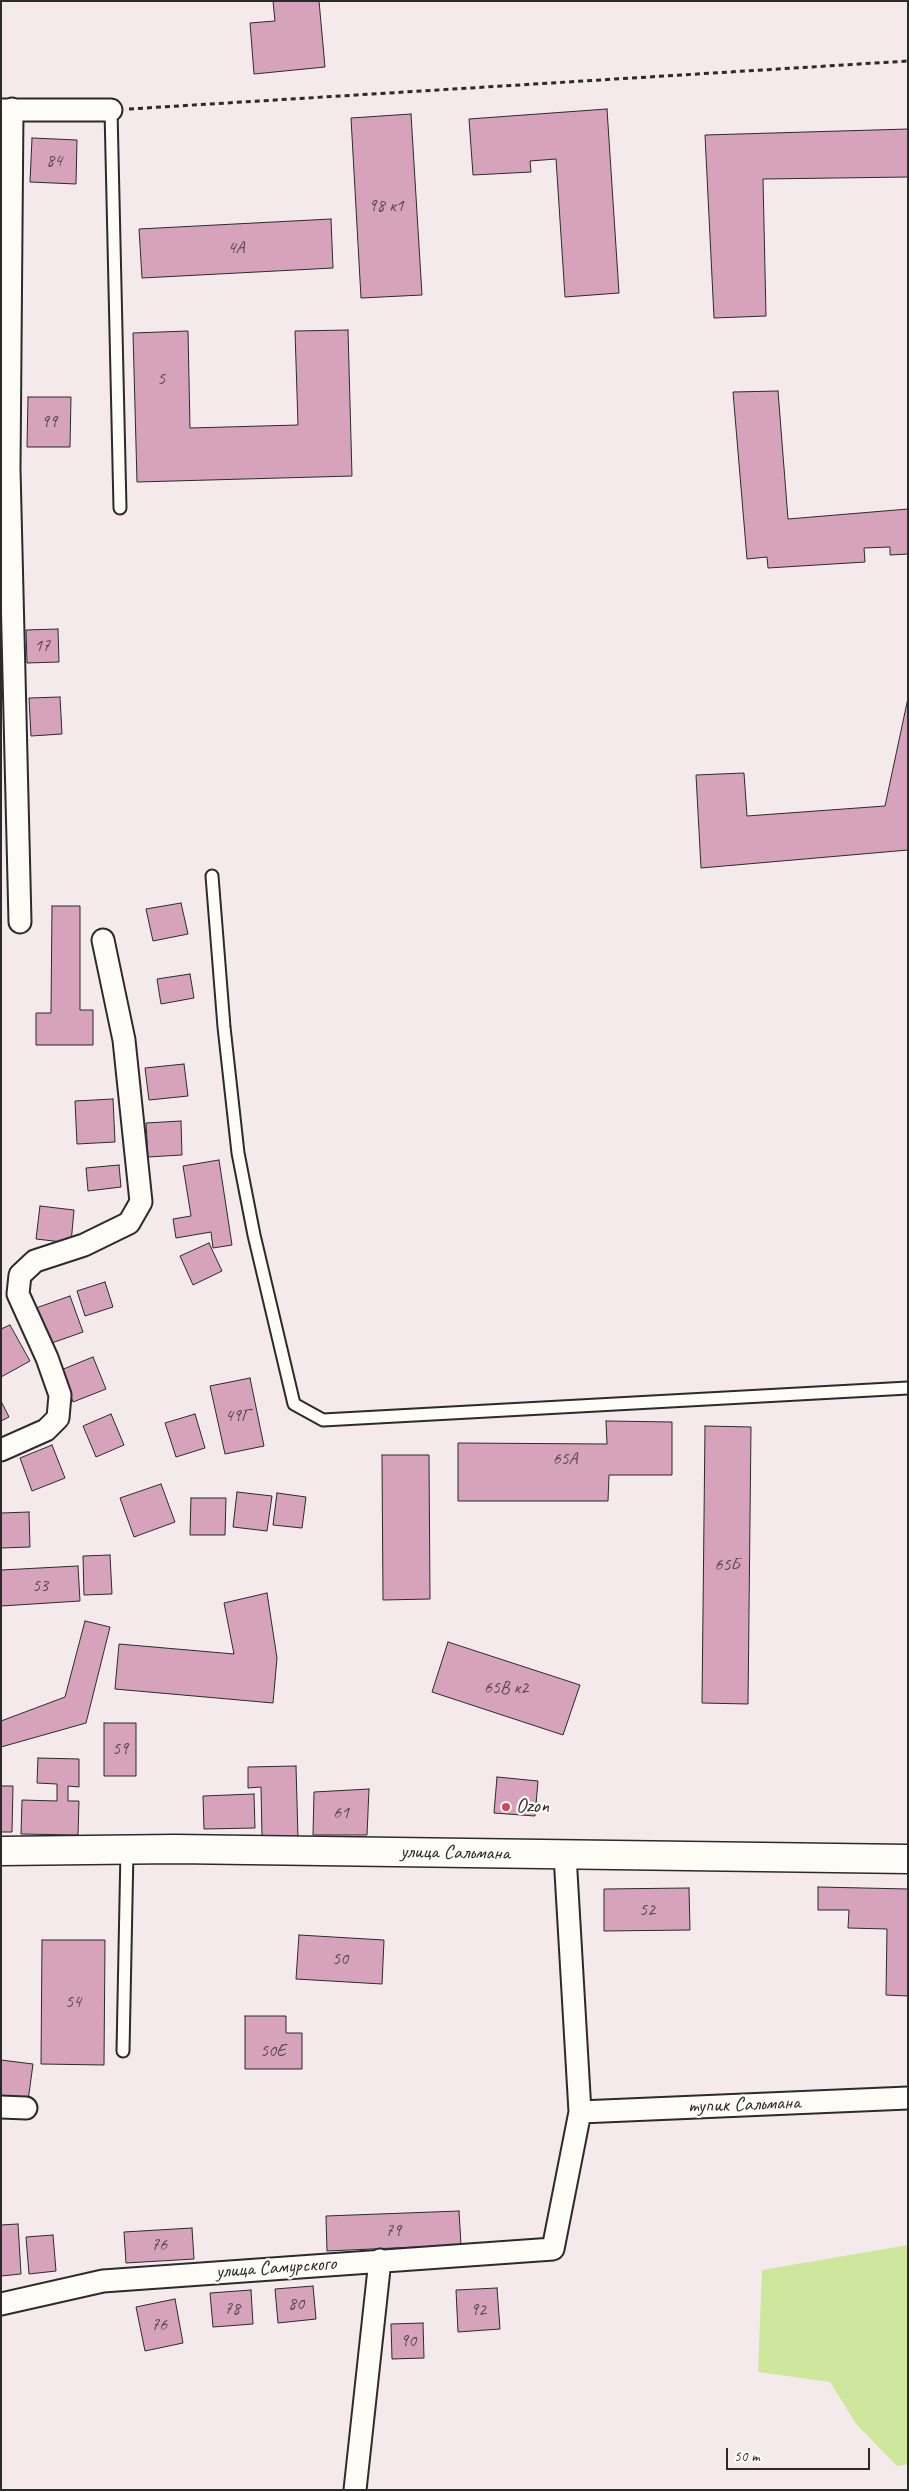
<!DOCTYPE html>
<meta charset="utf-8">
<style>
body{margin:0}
#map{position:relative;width:909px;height:2491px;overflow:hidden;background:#f5eaeb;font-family:Caveat,sans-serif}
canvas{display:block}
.frame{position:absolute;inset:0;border:2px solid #2b2b2b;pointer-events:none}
.scale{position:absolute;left:726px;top:2448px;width:144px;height:22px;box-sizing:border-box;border:2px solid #2b2b2b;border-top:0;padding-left:6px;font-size:15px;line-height:18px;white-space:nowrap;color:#2b2b2b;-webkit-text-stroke:4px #fdfcf7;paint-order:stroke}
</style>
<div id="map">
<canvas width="909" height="2491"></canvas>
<div class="frame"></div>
<div class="scale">50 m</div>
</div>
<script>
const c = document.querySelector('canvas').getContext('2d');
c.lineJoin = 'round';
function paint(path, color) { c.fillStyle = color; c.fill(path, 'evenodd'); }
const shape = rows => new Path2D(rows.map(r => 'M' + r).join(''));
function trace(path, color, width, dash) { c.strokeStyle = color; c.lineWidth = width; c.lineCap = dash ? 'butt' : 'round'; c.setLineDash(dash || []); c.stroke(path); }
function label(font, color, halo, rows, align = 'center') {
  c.font = font + ' Caveat,sans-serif'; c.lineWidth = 4.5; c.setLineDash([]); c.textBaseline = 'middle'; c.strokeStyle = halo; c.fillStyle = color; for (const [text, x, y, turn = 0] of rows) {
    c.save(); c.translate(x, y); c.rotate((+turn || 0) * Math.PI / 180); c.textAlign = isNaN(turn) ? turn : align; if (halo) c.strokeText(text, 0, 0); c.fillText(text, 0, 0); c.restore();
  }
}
const green = shape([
 [908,2245,908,2464,897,2466,856,2424,830,2382,758,2372,762,2270]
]);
const building = shape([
 [273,1,319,1,325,67,254,74,250,23,275,21,273,1],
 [607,109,619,293,565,297,556,159,530,161,531,172,473,175,469,119,607,109],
 [411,114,422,295,361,298,351,118,411,114],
 [908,129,908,177,763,179,766,316,714,318,705,135,908,129],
 [32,138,77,140,76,184,30,182,32,138],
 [331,219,333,268,142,278,139,229,331,219],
 [348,330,352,476,137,482,133,333,188,331,190,428,298,425,295,331,348,330],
 [778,391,788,519,908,509,908,554,890,555,890,547,864,548,865,562,768,568,767,557,747,559,733,392,778,391],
 [28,397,71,397,70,447,27,447,28,397],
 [58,629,59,662,27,663,26,630,58,629],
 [60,697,62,734,31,736,29,698,60,697],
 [908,698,908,850,701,868,696,775,744,773,747,816,885,806,908,698],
 [181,903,188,934,153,941,146,909,181,903],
 [52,906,80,906,80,1010,93,1010,93,1045,36,1045,36,1013,51,1013,52,906],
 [190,974,194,998,161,1004,157,979,190,974],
 [184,1064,188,1096,149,1100,145,1068,184,1064],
 [113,1099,115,1142,77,1144,75,1101,113,1099],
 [181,1121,182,1155,148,1157,146,1123,181,1121],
 [219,1160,232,1245,213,1248,211,1232,176,1238,173,1219,191,1216,183,1166,219,1160],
 [119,1165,121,1187,88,1191,86,1168,119,1165],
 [40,1206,74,1210,71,1243,36,1239,40,1206],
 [209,1243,222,1271,193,1285,180,1256,209,1243],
 [105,1282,113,1307,85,1316,77,1291,105,1282],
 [70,1296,83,1332,49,1344,36,1308,70,1296],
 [10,1325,30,1361,1,1377,1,1329,10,1325],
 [93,1357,106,1389,73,1402,61,1370,93,1357],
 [250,1378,264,1446,225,1454,210,1386,250,1378],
 [1,1401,9,1417,1,1421,1,1401],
 [111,1414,124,1445,96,1457,83,1426,111,1414],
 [195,1414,205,1448,176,1457,165,1423,195,1414],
 [606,1421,672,1422,672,1475,609,1475,608,1501,458,1501,458,1443,607,1444,606,1421],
 [705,1426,751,1427,748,1704,702,1703,705,1426],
 [52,1445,65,1478,32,1491,20,1458,52,1445],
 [382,1455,429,1455,430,1599,383,1600,382,1455],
 [161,1484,175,1522,134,1537,120,1498,161,1484],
 [237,1492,272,1496,267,1531,233,1527,237,1492],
 [277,1493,306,1497,302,1528,273,1525,277,1493],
 [191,1498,226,1498,225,1535,190,1535,191,1498],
 [29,1512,30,1547,1,1548,1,1513,29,1512],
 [110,1555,112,1594,84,1595,83,1556,110,1555],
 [78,1566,80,1601,1,1606,1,1570,78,1566],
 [267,1593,277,1658,273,1703,115,1689,119,1644,234,1654,224,1603,267,1593],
 [85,1621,110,1627,86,1723,1,1747,1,1721,65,1697,85,1621],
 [448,1642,580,1685,563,1735,432,1692,448,1642],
 [104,1723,136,1723,136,1776,104,1776,104,1723],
 [38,1758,79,1759,79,1787,68,1786,68,1801,79,1801,78,1835,21,1834,22,1800,57,1801,57,1784,37,1783,38,1758],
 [296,1766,298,1838,262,1838,261,1787,248,1788,248,1767,296,1766],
 [497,1777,538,1781,535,1816,494,1813,497,1777],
 [1,1786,13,1786,12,1832,1,1832,1,1786],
 [369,1789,367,1835,313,1835,314,1792,369,1789],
 [254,1794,255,1828,204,1829,203,1796,254,1794],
 [818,1887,908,1889,908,1996,886,1995,887,1929,848,1928,849,1910,818,1910,818,1887],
 [689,1888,690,1930,604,1931,604,1889,689,1888],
 [299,1935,384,1940,382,1984,296,1979,299,1935],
 [42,1940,105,1940,104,2065,41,2064,42,1940],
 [245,2016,286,2016,286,2033,302,2033,302,2069,245,2069,245,2016],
 [1,2060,33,2064,28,2101,1,2098,1,2060],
 [459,2211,461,2245,327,2251,326,2216,459,2211],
 [18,2224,21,2274,1,2276,1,2225,18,2224],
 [192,2228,194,2259,126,2263,124,2232,192,2228],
 [53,2235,56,2271,29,2274,26,2237,53,2235],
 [313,2286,316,2319,278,2323,275,2289,313,2286],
 [497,2288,500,2329,458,2332,456,2290,497,2288],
 [251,2290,253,2324,213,2327,210,2293,251,2290],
 [175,2299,183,2343,145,2351,136,2307,175,2299],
 [423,2323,424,2358,392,2359,391,2324,423,2323]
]);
const path = shape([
 [129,109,908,61]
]);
const service = shape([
 [111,110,120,508],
 [212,876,224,1027,238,1153,254,1235,294,1404,323,1420,908,1388],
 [123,2051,127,1850]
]);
const minor = shape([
 [12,109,9,469,20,922],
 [1,110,111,110],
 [1,1450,46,1430,58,1418,60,1395,47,1358,18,1294,20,1275,35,1261,84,1245,129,1223,141,1202,124,1040,103,940],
 [1,2107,26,2108],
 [580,2112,908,2098],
 [1,2304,103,2281,553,2249,580,2112,565,1855],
 [355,2490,380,2260]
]);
const primary = shape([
 [1,1851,175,1849,908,1859]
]);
const markers = [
 [506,1807,5,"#d1495b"]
];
const numberNames = [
 ["84",54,161],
 ["98 к1",386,206],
 ["4А",236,248],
 ["5",161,379],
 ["99",49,422],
 ["17",42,646],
 ["49Г",237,1416],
 ["65А",565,1459],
 ["65Б",727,1565],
 ["53",40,1586],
 ["65В к2",506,1688],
 ["59",120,1749],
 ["61",341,1813],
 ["52",647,1910],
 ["50",340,1959],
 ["54",73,2002],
 ["50Е",273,2051],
 ["79",393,2231],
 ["76",159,2245],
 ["80",296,2304],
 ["78",232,2309],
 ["92",478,2310],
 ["76",159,2325],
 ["90",408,2341]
];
const poiNames = [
 ["Ozon",516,1807]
];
const streetNames = [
 ["улица Сальмана",455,1853,1],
 ["тупик Сальмана",744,2105,-2],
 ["улица Самурского",276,2268,-4]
];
paint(green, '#cfe79d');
paint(building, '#d6a2bc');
trace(building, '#2b2b2b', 1);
trace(service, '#2b2b2b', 15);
trace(minor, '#2b2b2b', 25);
trace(primary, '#2b2b2b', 31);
trace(path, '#2b2b2b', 3, [5, 4]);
trace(service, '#fdfcf7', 11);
trace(minor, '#fdfcf7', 21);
trace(primary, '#fdfcf7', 28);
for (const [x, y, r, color] of markers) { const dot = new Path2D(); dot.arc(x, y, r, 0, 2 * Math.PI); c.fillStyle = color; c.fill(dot); trace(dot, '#fdfcf7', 2); }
label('18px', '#56494f', null, numberNames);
label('20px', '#2b2b2b', '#fdfcf7', poiNames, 'left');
label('20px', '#2b2b2b', '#fdfcf7', streetNames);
</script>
